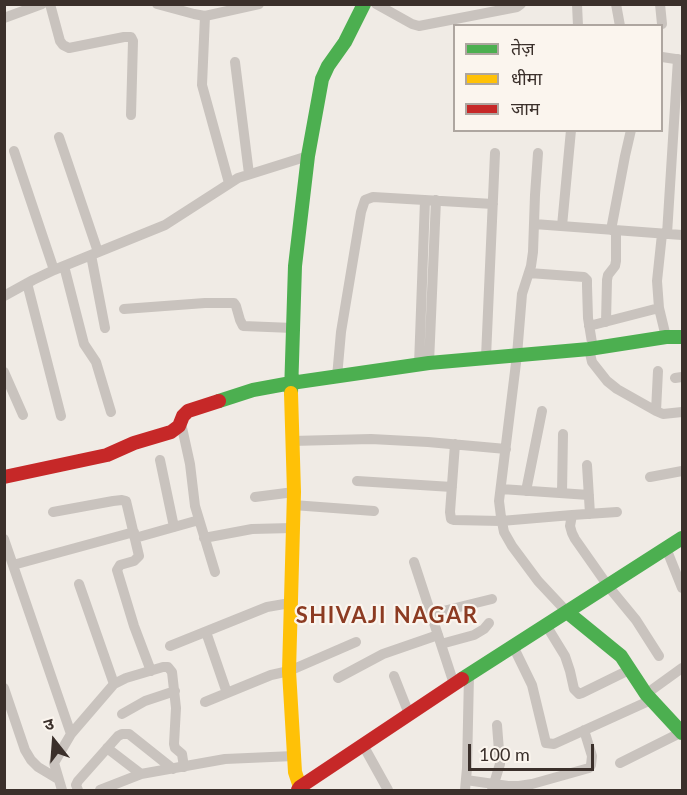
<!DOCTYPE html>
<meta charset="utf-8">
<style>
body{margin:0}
#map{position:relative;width:687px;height:795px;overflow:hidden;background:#f0ebe5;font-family:Lato,"Noto Sans Devanagari",sans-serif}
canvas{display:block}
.frame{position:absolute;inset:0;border:6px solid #3b302b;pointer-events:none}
.legend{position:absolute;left:453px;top:24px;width:210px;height:108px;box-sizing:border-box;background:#fbf5ee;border:2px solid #aea6a0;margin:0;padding:8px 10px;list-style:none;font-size:18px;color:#3b302b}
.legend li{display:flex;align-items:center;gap:12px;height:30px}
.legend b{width:30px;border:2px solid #aea6a0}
.north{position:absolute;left:24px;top:711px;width:60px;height:60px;-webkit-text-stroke:4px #fbf5ee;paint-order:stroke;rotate:343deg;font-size:16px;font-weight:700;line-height:24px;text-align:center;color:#3b302b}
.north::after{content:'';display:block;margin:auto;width:21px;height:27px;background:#3b302b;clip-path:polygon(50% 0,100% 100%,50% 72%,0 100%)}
.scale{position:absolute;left:468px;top:744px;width:126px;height:27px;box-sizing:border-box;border:3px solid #3b302b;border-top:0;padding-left:8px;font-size:18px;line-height:21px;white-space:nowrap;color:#3b302b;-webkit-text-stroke:4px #fbf5ee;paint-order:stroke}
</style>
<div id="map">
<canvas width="687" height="795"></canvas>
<div class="frame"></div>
<ul class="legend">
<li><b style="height:8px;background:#4caf50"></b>तेज़</li>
<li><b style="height:8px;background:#ffc107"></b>धीमा</li>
<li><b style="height:8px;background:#c62828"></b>जाम</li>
</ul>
<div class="north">उ</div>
<div class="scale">100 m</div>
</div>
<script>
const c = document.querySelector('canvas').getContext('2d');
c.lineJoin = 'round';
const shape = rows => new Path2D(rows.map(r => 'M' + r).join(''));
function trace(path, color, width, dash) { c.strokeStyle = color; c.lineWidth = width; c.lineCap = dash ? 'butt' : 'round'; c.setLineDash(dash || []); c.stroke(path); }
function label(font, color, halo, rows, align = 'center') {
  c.font = font + ' Lato,sans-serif'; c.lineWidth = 4.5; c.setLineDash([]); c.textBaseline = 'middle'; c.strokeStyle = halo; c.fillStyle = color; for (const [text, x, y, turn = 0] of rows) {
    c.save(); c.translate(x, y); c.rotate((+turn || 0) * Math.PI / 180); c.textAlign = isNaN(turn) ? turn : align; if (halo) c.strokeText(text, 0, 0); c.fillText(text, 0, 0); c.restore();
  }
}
const street = shape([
 [50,4,60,41,63,45,69,48,124,37,131,37,133,41,131,115],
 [157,4,194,14,205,16,259,4],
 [376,4,412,24,419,26,517,7,521,4],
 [577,4,578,26],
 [616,4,620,26],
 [660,4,662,24],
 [205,16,202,85,229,183],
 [4,18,42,4],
 [662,57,682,60],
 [235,62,249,174],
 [59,137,98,252],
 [14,151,54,270],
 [538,153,535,195,533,252,531,266,522,294,517,355,499,501,501,517,504,532,512,546,538,581,567,612],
 [534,224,682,235],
 [562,226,571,130],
 [611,230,625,156,631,130],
 [662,234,657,281,659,308,666,337],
 [667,234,678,59],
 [91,255,105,328],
 [64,266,84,344,96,362,111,412],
 [529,273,584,277,587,280,587,286,588,318,593,349],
 [27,283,61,416],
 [4,296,33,280,54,270,165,225,238,178,308,156],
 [124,309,205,303,234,303,236,306,240,320,243,326,293,328],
 [606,322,607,280,608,275,615,266,616,261,616,231],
 [589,326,659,308],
 [589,349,592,362,607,381,617,389,656,411,663,414,682,412],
 [486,357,495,153],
 [429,363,436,200],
 [419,365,425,200],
 [4,372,23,415],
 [337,377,341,332,361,212,365,200,373,197,493,204],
 [675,378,682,377],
 [656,411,658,371],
 [181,423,190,464,195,506,215,572],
 [292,441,371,439,428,442,506,449],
 [455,444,450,512,451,519,454,520,501,521,572,515],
 [160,460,174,527],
 [587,465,590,514],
 [650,477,682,471],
 [357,481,452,487],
 [501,489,589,495],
 [526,491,542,411],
 [562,493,563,434],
 [255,497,294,492],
 [293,505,374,511],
 [53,512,113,501,122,500,126,501,139,556,134,561,120,565,117,570,134,626,151,671],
 [617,512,572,515,570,526,572,533,575,539,608,586,636,620,659,656],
 [135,538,199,520],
 [204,538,252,529,292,528],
 [4,539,71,734],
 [666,548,682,588],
 [414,562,454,684],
 [13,565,134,532],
 [79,584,114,684],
 [431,614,492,599],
 [546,625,565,656,570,671,574,689,579,694,582,693,631,669],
 [206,632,227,693],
 [441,644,474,635,484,629,489,623],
 [170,646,267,607,290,603],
 [513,646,532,685,546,743,554,744,651,700],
 [394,676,409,714],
 [338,678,383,654,438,635],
 [4,688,25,750,31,760,38,767,58,779],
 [646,694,682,668],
 [205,702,271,675,289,671,356,642],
 [122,714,145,701,175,691],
 [363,745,388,790],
 [107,748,141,774],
 [620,763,682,732],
 [466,780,508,786,519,786,532,784,589,768,591,765,592,756,584,730],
 [62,790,54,763,71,734,114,684,126,678,163,667,168,667,172,672,176,708,174,744,175,748,182,754,184,767],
 [78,790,76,785,78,781,118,736,122,734,129,734,173,769],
 [100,790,141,774,225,759,294,756],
 [465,790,467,768,469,675],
 [492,790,500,764,497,725]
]);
const fast = shape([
 [291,393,295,266,308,156,322,79,328,66,345,42,364,4],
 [219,401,253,390,291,383,429,363,589,349,666,337,682,337],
 [567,612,621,656,646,694,682,733],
 [462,679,682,538]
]);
const slow = shape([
 [291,393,294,492,289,671,295,772,300,787]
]);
const jam = shape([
 [4,477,107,455,134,443,171,432,179,426,183,416,188,411,219,401],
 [298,790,300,787,462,679]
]);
const districtNames = [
 ["SHIVAJI NAGAR",387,616]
];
trace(street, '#c9c3be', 10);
trace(fast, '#4caf50', 14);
trace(slow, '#ffc107', 14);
trace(jam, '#c62828', 14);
c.letterSpacing = '1.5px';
label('bold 22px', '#8c3b22', '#fbf5ee', districtNames);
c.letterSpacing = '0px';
</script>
